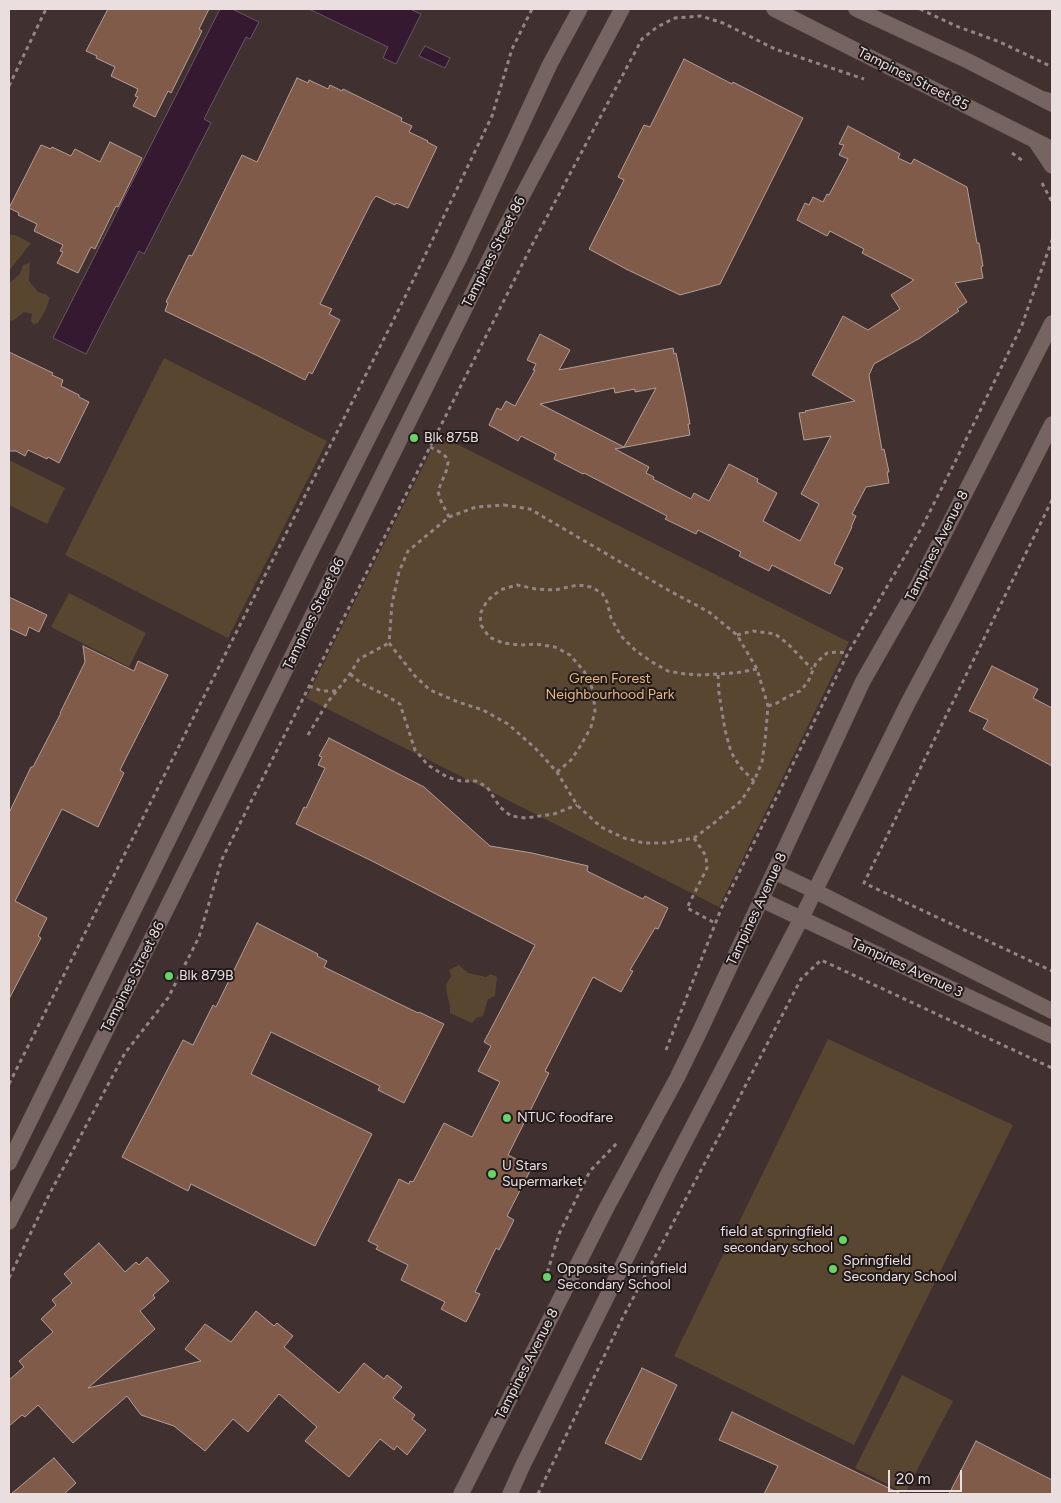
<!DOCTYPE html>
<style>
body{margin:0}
#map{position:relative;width:1061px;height:1503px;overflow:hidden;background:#40302f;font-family:Figtree,sans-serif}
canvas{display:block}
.frame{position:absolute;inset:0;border:10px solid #eadfde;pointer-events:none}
.scale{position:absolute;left:888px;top:1470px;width:74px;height:22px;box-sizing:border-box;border:2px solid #eadfde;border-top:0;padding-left:6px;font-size:15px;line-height:18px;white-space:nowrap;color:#eadfde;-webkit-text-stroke:4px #221a1a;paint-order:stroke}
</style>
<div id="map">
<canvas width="1061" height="1503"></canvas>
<div class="frame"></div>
<div class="scale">20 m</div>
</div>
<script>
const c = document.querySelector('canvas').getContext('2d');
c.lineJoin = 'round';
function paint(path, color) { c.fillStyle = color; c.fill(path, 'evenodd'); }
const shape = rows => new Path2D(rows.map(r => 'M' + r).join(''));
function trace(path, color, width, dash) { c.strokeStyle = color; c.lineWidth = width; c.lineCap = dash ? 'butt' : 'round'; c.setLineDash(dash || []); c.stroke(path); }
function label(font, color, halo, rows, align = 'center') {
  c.font = font + ' Figtree,sans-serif'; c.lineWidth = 4; c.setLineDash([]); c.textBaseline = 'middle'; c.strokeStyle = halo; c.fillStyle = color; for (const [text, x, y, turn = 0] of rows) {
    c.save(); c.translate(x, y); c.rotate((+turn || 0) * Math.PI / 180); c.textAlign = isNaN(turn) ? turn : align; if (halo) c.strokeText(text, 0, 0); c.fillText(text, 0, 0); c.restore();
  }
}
const green = shape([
 [9,235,15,235,31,243,9,271],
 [30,263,29,281,38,292,45,294,50,298,45,311,38,323,33,324,31,321,32,314,24,312,14,320,9,321,9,283,20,274,23,265],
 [164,358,327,441,228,638,65,555],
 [439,435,849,642,719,907,306,698],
 [9,460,65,488,47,524,9,505],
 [69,593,146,633,129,667,51,627],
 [459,965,468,973,486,977,491,974,497,977,495,996,488,999,483,1016,476,1018,472,1023,450,1013,450,1006,447,994,446,985,451,976,449,970],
 [828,1039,1013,1125,854,1445,674,1356],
 [902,1375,953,1401,905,1493,855,1468]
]);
const water = shape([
 [220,9,232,9,259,22,250,39,246,37,204,119,211,123,144,254,139,251,86,354,53,338,220,9],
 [309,9,410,9,421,14,396,64,383,58,388,47,309,9],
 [425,46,450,58,445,68,419,56,425,46]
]);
const building = shape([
 [108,9,209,9,199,29,202,31,171,93,168,91,155,117,133,106,138,97,135,96,138,89,111,76,115,67,96,58,97,56,86,51,108,9],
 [684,59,732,84,733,82,803,118,720,284,680,295,626,269,589,249,624,180,618,177,644,125,650,127,684,59],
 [297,78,308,83,309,80,328,89,330,85,342,91,343,89,402,118,401,121,412,126,409,132,428,141,427,142,437,147,408,208,396,203,395,205,376,196,372,201,320,304,332,309,329,314,340,320,312,374,309,372,305,380,258,356,165,311,168,303,166,302,189,255,192,256,242,155,257,162,297,78],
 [848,126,900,154,898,158,911,164,914,159,967,187,977,243,979,243,983,266,981,267,983,278,955,283,967,302,957,309,959,311,920,338,874,364,869,375,882,450,884,449,889,472,887,472,889,483,866,487,852,514,856,516,851,527,852,527,834,564,843,568,830,594,772,565,769,571,739,556,741,552,698,530,696,534,665,519,667,516,584,473,583,474,554,459,556,454,521,436,518,441,489,425,497,408,501,410,506,401,515,406,535,370,533,370,536,364,527,360,540,334,570,350,559,370,673,348,674,354,676,353,686,401,690,424,688,424,690,435,615,449,649,467,646,473,654,477,653,479,691,499,694,493,709,501,729,464,758,479,757,482,777,493,763,521,800,541,819,504,801,494,831,436,804,440,799,413,806,412,805,411,855,401,812,375,843,316,868,330,900,309,891,295,914,280,862,253,864,249,830,231,827,236,797,220,805,203,809,205,813,197,823,202,827,194,829,195,848,159,839,155,844,145,839,144,848,126],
 [614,388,615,393,635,389,635,392,656,388,624,447,540,404,614,388],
 [110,142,142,158,118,207,116,206,95,249,91,247,78,273,57,263,63,252,60,251,63,245,34,231,37,224,18,215,19,213,9,208,41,145,51,149,52,147,71,156,75,149,100,162,110,142],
 [9,352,53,373,52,375,63,380,61,386,79,395,79,397,89,402,59,463,48,457,47,459,28,450,25,456,16,451,9,451,9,352],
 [9,597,47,615,39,632,29,627,26,636,9,628,9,597],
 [83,646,134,671,138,661,168,675,120,770,124,773,98,827,62,809,15,901,47,918,38,936,41,938,9,999,9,813,31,767,33,767,61,713,60,713,85,662,83,646],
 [992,666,1038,689,1033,698,1052,708,1052,766,983,729,988,720,969,711,992,666],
 [329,738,424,787,490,846,532,853,588,866,587,871,643,899,645,896,668,908,658,929,655,928,630,970,633,971,621,992,593,977,545,1071,549,1073,508,1155,532,1167,507,1216,514,1220,499,1250,496,1248,475,1292,480,1294,466,1322,441,1309,445,1302,401,1280,408,1265,376,1249,378,1246,368,1241,399,1179,409,1184,410,1181,413,1182,444,1123,472,1137,500,1082,478,1071,491,1046,484,1042,535,945,372,861,296,824,304,807,306,808,325,768,318,765,322,757,319,756,329,738],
 [257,923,318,954,317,956,327,961,324,967,418,1013,419,1012,444,1024,404,1103,378,1090,380,1086,271,1032,251,1074,372,1134,315,1246,191,1184,188,1191,122,1157,183,1040,193,1045,213,1005,216,1007,257,923],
 [99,1243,125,1272,136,1262,139,1265,147,1257,169,1281,153,1295,155,1298,140,1311,155,1329,88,1388,201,1361,185,1349,205,1324,231,1342,256,1311,274,1326,277,1323,293,1336,284,1347,339,1393,364,1363,384,1379,387,1375,402,1387,393,1398,415,1415,412,1419,426,1430,407,1455,397,1446,394,1450,380,1439,349,1477,305,1441,317,1427,279,1394,248,1432,233,1419,205,1451,174,1426,141,1415,127,1396,73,1443,38,1405,25,1417,22,1415,9,1426,9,1380,24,1367,19,1361,53,1332,41,1319,56,1305,52,1300,72,1283,64,1274,99,1243],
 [642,1368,677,1385,641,1460,605,1443,642,1368],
 [732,1412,901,1494,764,1494,778,1466,719,1440,732,1412],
 [976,1441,1052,1480,1052,1494,949,1494,976,1441],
 [54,1458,76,1483,64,1494,11,1494,54,1458]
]);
const path = shape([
 [920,9,956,26,1000,42,1052,67],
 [9,86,46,9],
 [1012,153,1023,161],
 [1042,183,1052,202],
 [430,447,442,453,446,457,448,462,447,469,438,491,440,499,449,517],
 [1052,500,864,883,1052,971],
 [504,505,530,509,668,590,709,612,737,635,757,669,768,706,765,741,762,762,754,781,741,801,714,823,694,838,665,843,644,843,624,838,601,827,577,805,557,772,536,749,508,724,483,710,458,702,430,690,415,676,389,643,392,604,399,572,408,551,449,517,476,507,504,505],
 [737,635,753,631,775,634,788,644,812,669],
 [350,674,361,683,387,696,400,704,415,750,428,765,447,777,461,781,476,781,487,787,500,807,511,816,526,818,554,814,577,805],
 [718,675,719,693,725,730,731,752,740,767,754,781],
 [309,686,322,691,336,691],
 [768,706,777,703,787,697,800,691,808,682,816,663,827,653,836,652,848,653],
 [308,735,327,703,350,674,359,659,389,643],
 [557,772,571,760,581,745,591,727,595,711,593,690,584,671,570,655,555,647,536,644,520,645,503,643,489,637,481,625,480,614,487,601,500,590,517,585,536,589,555,590,578,585,591,587,602,593,607,602,611,618,621,636,636,651,652,662,668,671,685,674,702,675,735,673,757,669],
 [694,838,706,856,707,868,687,908,715,923],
 [666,1050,721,909,848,653,922,527,955,462,1022,325,1052,240],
 [9,1084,405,297,492,116,512,49,532,9],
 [9,1278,50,1193,125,1053,168,998,199,937,222,859,533,243,642,39,657,27,675,18,701,16,723,23,775,49,864,79],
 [545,1280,559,1234,590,1171,618,1142],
 [538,1494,622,1319,726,1123,801,979,821,960,1052,1068]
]);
const minor = shape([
 [774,9,1052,149],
 [856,9,968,61,1052,104],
 [9,1163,306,561,459,259,550,64,580,9],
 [9,1222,68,1107,505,228,622,9]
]);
const tertiary = shape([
 [1043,99,1052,101],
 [1036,142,1052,166],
 [775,872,815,891,1052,1011],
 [762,900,1052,1036],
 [461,1494,607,1207,677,1078,700,1031,863,681,919,583,1052,323],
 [510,1494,523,1465,668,1174,801,919,908,703,960,605,1052,424]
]);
const markers = [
 [414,438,5,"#67d465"],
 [169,976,5,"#67d465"],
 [507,1118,5,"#67d465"],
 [492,1174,5,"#67d465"],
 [843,1240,5,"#67d465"],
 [833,1269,5,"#67d465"],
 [547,1277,5,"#67d465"]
];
const streetNames = [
 ["Tampines Street 85",913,79,27],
 ["Tampines Street 86",494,252,-63],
 ["Tampines Avenue 8",937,546,-63],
 ["Tampines Street 86",314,614,-64],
 ["Tampines Avenue 8",757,909,-65],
 ["Tampines Avenue 3",907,968,25],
 ["Tampines Street 86",133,977,-63],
 ["Tampines Avenue 8",527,1364,-63]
];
const poiNames = [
 ["Blk 875B",424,438],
 ["Blk 879B",179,976],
 ["NTUC foodfare",517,1118],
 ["U Stars",502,1166],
 ["Supermarket",502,1182],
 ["field at springfield",833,1232,"right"],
 ["secondary school",833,1248,"right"],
 ["Springfield",843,1261],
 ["Secondary School",843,1277],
 ["Opposite Springfield",557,1269],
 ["Secondary School",557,1285]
];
const parkNames = [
 ["Green Forest",610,679],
 ["Neighbourhood Park",610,695]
];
paint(green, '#584631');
paint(water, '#351930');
trace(water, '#6b5464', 1);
paint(building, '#815b49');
trace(building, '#b19f97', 1);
trace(minor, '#5a4c4b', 16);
trace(tertiary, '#5a4c4b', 16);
trace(path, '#928584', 3, [4, 4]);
trace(minor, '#766463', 15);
trace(tertiary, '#766463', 15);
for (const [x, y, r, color] of markers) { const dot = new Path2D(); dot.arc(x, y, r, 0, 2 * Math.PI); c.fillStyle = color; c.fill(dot); trace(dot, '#221a1a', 2); }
label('14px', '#eadfde', '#221a1a', streetNames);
label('14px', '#eadfde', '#221a1a', poiNames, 'left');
label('14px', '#e5b781', '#221a1a', parkNames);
</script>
